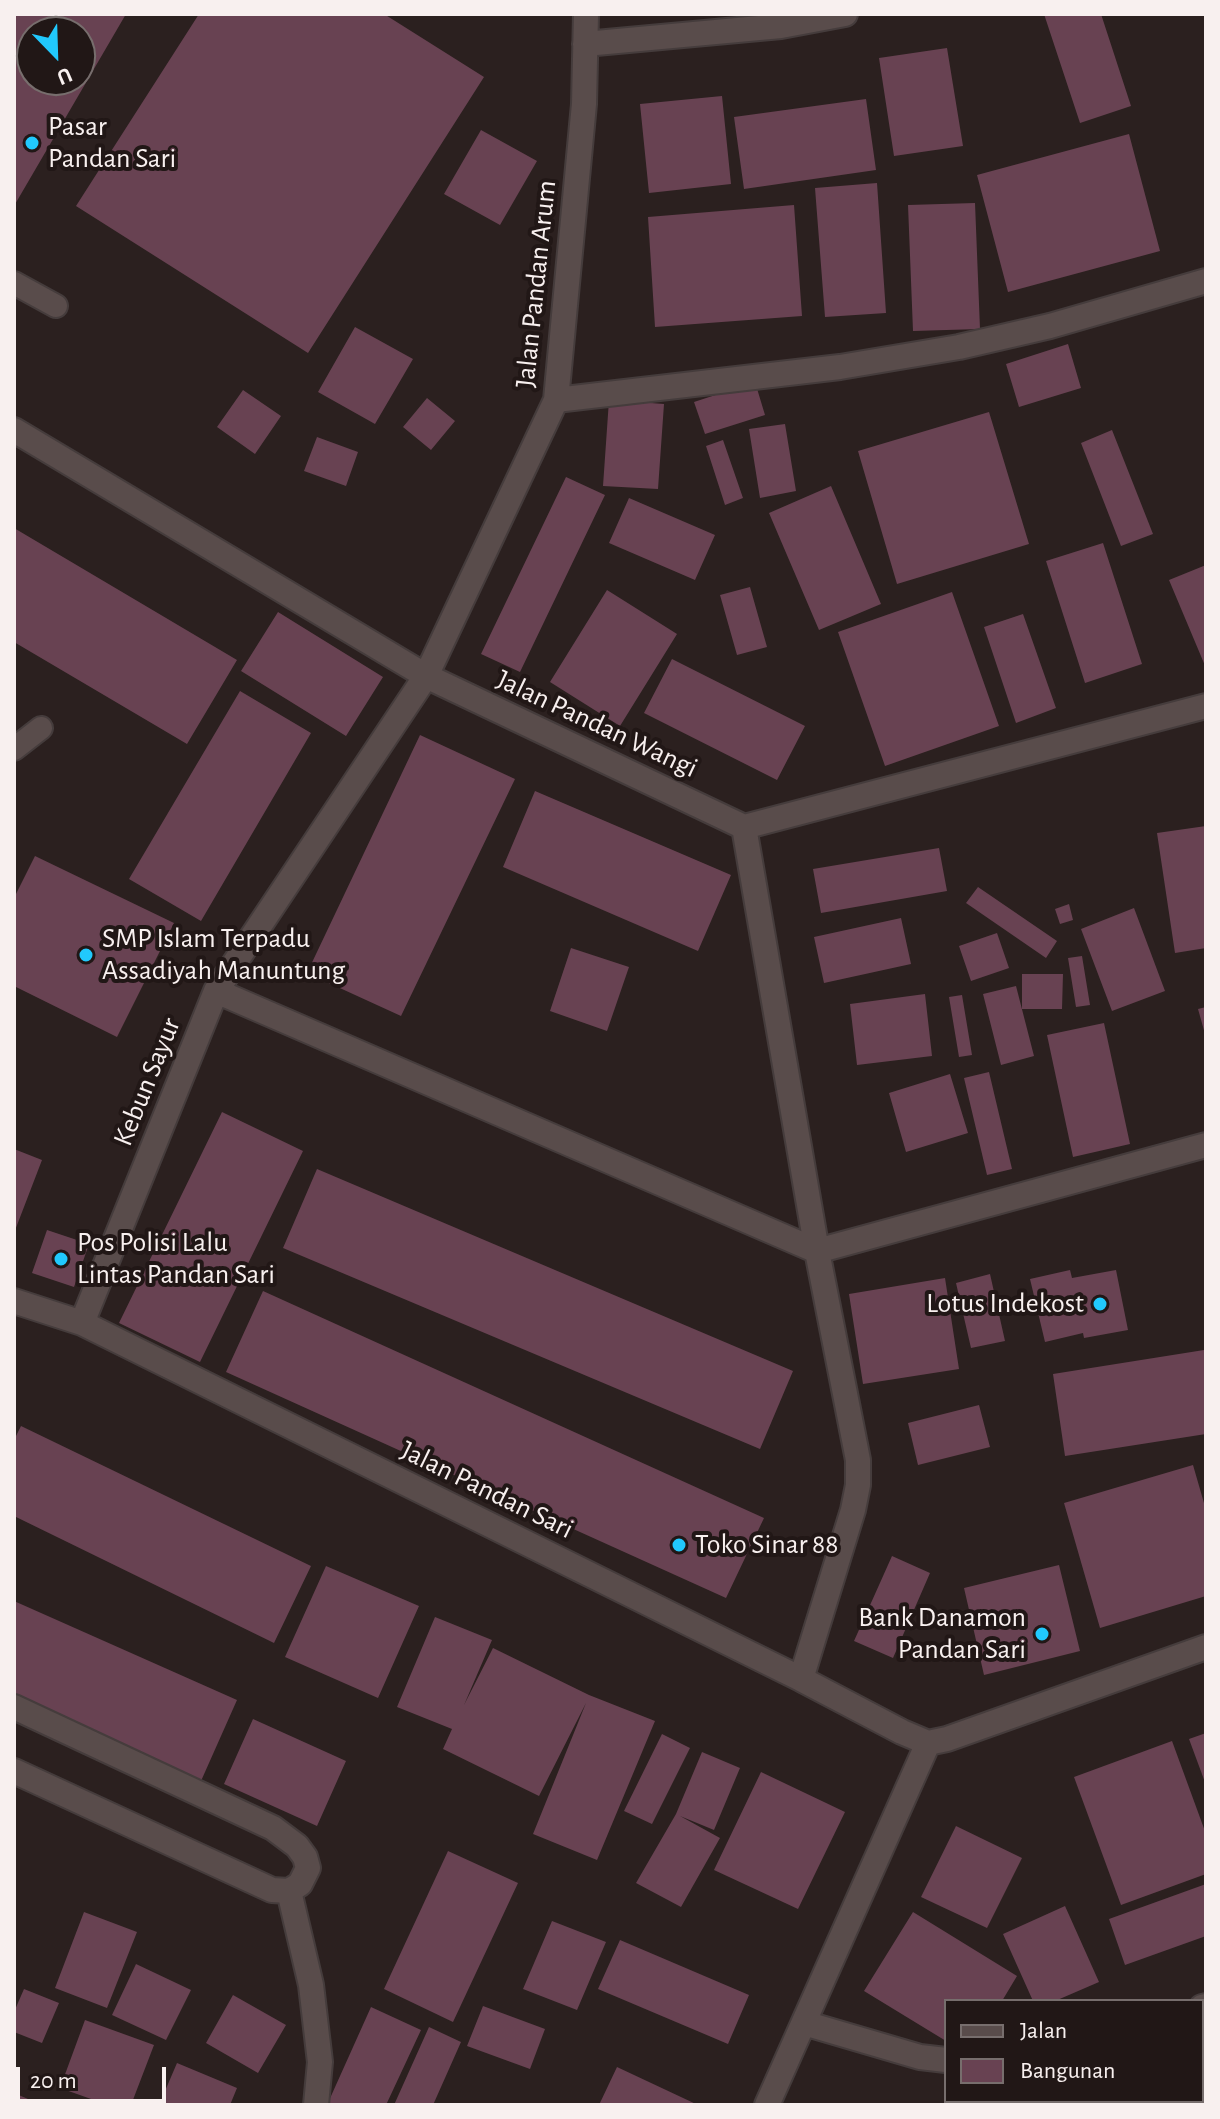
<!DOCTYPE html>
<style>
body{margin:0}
#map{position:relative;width:1220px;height:2119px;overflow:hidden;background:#2b201f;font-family:"Alegreya Sans",sans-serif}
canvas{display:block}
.frame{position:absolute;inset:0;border:16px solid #f8f0ef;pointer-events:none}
.legend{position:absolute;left:944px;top:1999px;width:260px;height:104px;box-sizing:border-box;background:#211716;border:2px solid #776e6d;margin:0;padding:10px 14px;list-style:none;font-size:24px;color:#f8f0ef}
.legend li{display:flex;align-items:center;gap:16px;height:40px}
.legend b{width:40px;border:2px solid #776e6d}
.north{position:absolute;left:16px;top:16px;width:80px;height:80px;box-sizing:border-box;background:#211716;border:2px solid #776e6d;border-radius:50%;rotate:157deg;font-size:22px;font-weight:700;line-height:32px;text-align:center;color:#f8f0ef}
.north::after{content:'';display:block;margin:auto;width:28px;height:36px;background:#21c9fd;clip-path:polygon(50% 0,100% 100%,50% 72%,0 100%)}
.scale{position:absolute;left:16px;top:2067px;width:150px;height:36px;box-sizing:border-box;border:4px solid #f8f0ef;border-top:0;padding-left:10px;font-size:24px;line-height:28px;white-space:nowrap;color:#f8f0ef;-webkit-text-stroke:6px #211716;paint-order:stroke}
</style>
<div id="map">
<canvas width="1220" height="2119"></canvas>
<div class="frame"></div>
<ul class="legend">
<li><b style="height:10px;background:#594c4b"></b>Jalan</li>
<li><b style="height:22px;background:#684252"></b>Bangunan</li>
</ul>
<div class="north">U</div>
<div class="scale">20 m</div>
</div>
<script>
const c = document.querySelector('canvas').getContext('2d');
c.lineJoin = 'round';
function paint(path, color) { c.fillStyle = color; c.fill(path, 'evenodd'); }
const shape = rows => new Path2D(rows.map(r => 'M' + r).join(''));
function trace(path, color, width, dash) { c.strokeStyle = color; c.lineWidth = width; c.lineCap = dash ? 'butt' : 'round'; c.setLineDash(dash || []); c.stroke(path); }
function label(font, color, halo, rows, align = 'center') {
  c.font = font + ' "Alegreya Sans",sans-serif'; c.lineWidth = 8; c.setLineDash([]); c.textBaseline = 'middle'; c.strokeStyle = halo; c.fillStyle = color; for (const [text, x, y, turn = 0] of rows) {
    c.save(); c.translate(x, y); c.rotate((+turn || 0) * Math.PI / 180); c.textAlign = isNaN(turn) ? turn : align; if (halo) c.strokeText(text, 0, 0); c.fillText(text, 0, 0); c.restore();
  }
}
const building = shape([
 [14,14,126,14,14,206],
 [32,32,80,32,80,80,32,80],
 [199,14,384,14,484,77,308,353,76,206],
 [1044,14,1101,14,1131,106,1080,123],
 [947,48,963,146,894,156,879,58],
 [722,96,731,184,649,193,640,104],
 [866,99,876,170,744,189,734,117],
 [481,130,537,161,500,225,444,194],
 [1129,134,1160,251,1008,292,977,175],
 [877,183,886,313,825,317,815,188],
 [975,203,980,329,913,331,908,205],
 [794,205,802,316,655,327,648,217],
 [355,327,413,359,375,424,318,392],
 [1068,344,1081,388,1019,407,1006,364],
 [755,382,765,415,705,434,694,402],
 [243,390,281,416,255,454,217,427],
 [427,398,455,421,431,450,403,427],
 [609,400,664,404,658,489,603,486],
 [989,412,1029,544,897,584,858,451],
 [785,424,796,491,760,498,749,429],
 [1112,430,1153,534,1121,546,1081,443],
 [317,437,358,452,346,486,304,471],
 [723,440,743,498,725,505,706,446],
 [566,477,605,495,520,672,481,654],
 [831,486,881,604,819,630,769,513],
 [629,498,715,535,695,580,609,543],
 [14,528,237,660,187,744,14,642],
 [1103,543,1142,664,1085,683,1046,561],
 [1206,565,1206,668,1169,580],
 [750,587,767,647,737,655,720,595],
 [607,590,677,634,620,726,550,682],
 [952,592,999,726,885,766,838,632],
 [278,612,383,677,346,736,241,671],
 [1023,614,1056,708,1016,723,984,627],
 [672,659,805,726,777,780,644,713],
 [240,691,311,733,201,921,129,879],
 [420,735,515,779,401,1016,307,973],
 [535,791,731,875,698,951,503,867],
 [1206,826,1206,948,1175,953,1157,833],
 [939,848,947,891,821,913,813,869],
 [35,856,174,923,117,1037,14,986,14,898],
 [978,887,1057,941,1046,958,966,903],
 [1069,904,1073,920,1060,924,1055,909],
 [1134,908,1165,991,1112,1011,1081,929],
 [901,918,911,964,824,983,814,937],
 [997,933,1009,968,971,981,959,946],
 [571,948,629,967,607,1031,550,1011],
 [1082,956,1090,1005,1076,1007,1068,958],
 [1022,974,1063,974,1062,1009,1022,1009],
 [1016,986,1034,1056,1001,1065,983,994],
 [925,994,932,1056,857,1065,850,1004],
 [962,995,972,1055,959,1057,949,997],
 [1206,1007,1206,1034,1205,1034,1198,1009],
 [1104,1023,1130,1144,1073,1157,1047,1035],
 [989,1072,1012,1169,987,1175,964,1078],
 [950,1074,968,1133,906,1152,889,1093],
 [222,1112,303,1151,200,1362,119,1323],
 [14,1149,42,1160,14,1233],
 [317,1169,793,1371,760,1449,283,1248],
 [47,1230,89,1244,74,1287,32,1273],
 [1070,1270,1072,1278,1116,1270,1128,1330,1084,1338,1083,1333,1045,1342,1030,1279],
 [990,1274,1005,1341,971,1348,956,1283],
 [945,1278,959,1369,863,1384,849,1294],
 [263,1291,764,1518,726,1598,226,1372],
 [1204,1350,1206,1434,1065,1456,1053,1374],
 [979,1405,990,1447,918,1465,908,1423],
 [21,1426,311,1566,274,1643,14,1516,14,1440],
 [1193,1465,1206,1510,1206,1596,1100,1628,1064,1503],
 [892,1556,930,1573,893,1658,854,1641],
 [1059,1565,1080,1651,984,1675,964,1588],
 [326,1566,419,1606,378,1698,285,1657],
 [14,1601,237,1700,201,1781,14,1698],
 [435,1617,492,1640,464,1705,493,1648,589,1695,655,1721,597,1860,533,1834,586,1703,539,1796,443,1749,452,1729,397,1707],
 [253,1719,346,1761,317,1826,224,1784],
 [1206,1733,1206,1785,1189,1739],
 [662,1734,690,1748,652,1824,624,1811],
 [1172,1741,1206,1834,1206,1874,1121,1905,1074,1777],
 [702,1752,740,1768,714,1830,680,1816,720,1838,681,1907,636,1883,676,1814],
 [761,1772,845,1812,798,1909,714,1870],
 [956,1826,1022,1858,987,1928,921,1897],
 [448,1851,518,1883,453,2022,384,1989],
 [1206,1884,1206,1936,1125,1965,1109,1919],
 [1065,1906,1099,1982,1055,2001,1033,2001,1003,1934],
 [84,1912,137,1932,107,2008,55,1988],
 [913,1912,1017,1976,1002,2001,946,2001,946,2041,864,1991],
 [552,1921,606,1942,577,2010,523,1989],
 [620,1940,749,1995,728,2044,598,1989],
 [136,1964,191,1990,166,2040,112,2015],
 [24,1989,59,2003,42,2043,14,2032,14,2012],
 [233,1995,286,2025,258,2073,206,2043],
 [483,2006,545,2029,530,2069,467,2046],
 [371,2007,421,2030,386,2105,327,2105],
 [1206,2019,1206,2062,1202,2053,1202,2020],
 [85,2020,154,2045,131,2105,108,2105,60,2088],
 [429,2027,461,2042,433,2105,394,2105],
 [177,2063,237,2088,230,2105,159,2105],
 [617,2067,698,2105,599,2105],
 [14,2093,42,2105,14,2105],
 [955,2101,1014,2101,1016,2105,946,2105],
 [1145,2101,1193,2101,1195,2105,1146,2105]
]);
const lane = shape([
 [14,283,56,306],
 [14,749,41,728],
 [1111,2101,1113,2105]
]);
const street = shape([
 [585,44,781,26,845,14],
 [556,400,840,367,959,347,1050,326,1206,281],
 [14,430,426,676,744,827,1206,706],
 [744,827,817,1251,858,1460,858,1485,853,1510,801,1679],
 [216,991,817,1251,1206,1145],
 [14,1301,82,1323,801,1679,902,1732,928,1743],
 [82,1323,216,991,426,676,556,400,584,104,586,14],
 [14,1707,273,1828,297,1846,305,1857,308,1868,300,1884,289,1891,272,1890,14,1771],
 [928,1743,947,1739,1206,1647],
 [289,1891,311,1985,320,2062,316,2105],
 [1202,2007,1206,2006],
 [804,2023,920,2057,946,2060],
 [767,2105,928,1743]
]);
const markers = [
 [32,143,8,"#21c9fd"],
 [86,955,8,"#21c9fd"],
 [61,1259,8,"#21c9fd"],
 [1100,1304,8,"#21c9fd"],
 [679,1545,8,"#21c9fd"],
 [1042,1634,8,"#21c9fd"]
];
const poiNames = [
 ["Pasar",48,127],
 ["Pandan Sari",48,159],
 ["SMP Islam Terpadu",102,939],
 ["Assadiyah Manuntung",102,971],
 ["Pos Polisi Lalu",77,1243],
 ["Lintas Pandan Sari",77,1275],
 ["Lotus Indekost",1084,1304,"right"],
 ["Toko Sinar 88",695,1545],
 ["Bank Danamon",1026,1618,"right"],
 ["Pandan Sari",1026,1650,"right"]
];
const streetNames = [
 ["Jalan Pandan Arum",536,284,-84],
 ["Jalan Pandan Wangi",597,724,25],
 ["Kebun Sayur",147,1082,-68],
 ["Jalan Pandan Sari",487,1490,26]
];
paint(building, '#684252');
trace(lane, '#453c3c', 26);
trace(street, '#453c3c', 28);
trace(lane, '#594c4b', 22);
trace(street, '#594c4b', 24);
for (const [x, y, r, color] of markers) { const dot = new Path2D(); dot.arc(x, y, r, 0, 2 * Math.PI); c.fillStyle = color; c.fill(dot); trace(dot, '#211716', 3); }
label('28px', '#f8f0ef', '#211716', poiNames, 'left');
label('28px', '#f8f0ef', '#211716', streetNames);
</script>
